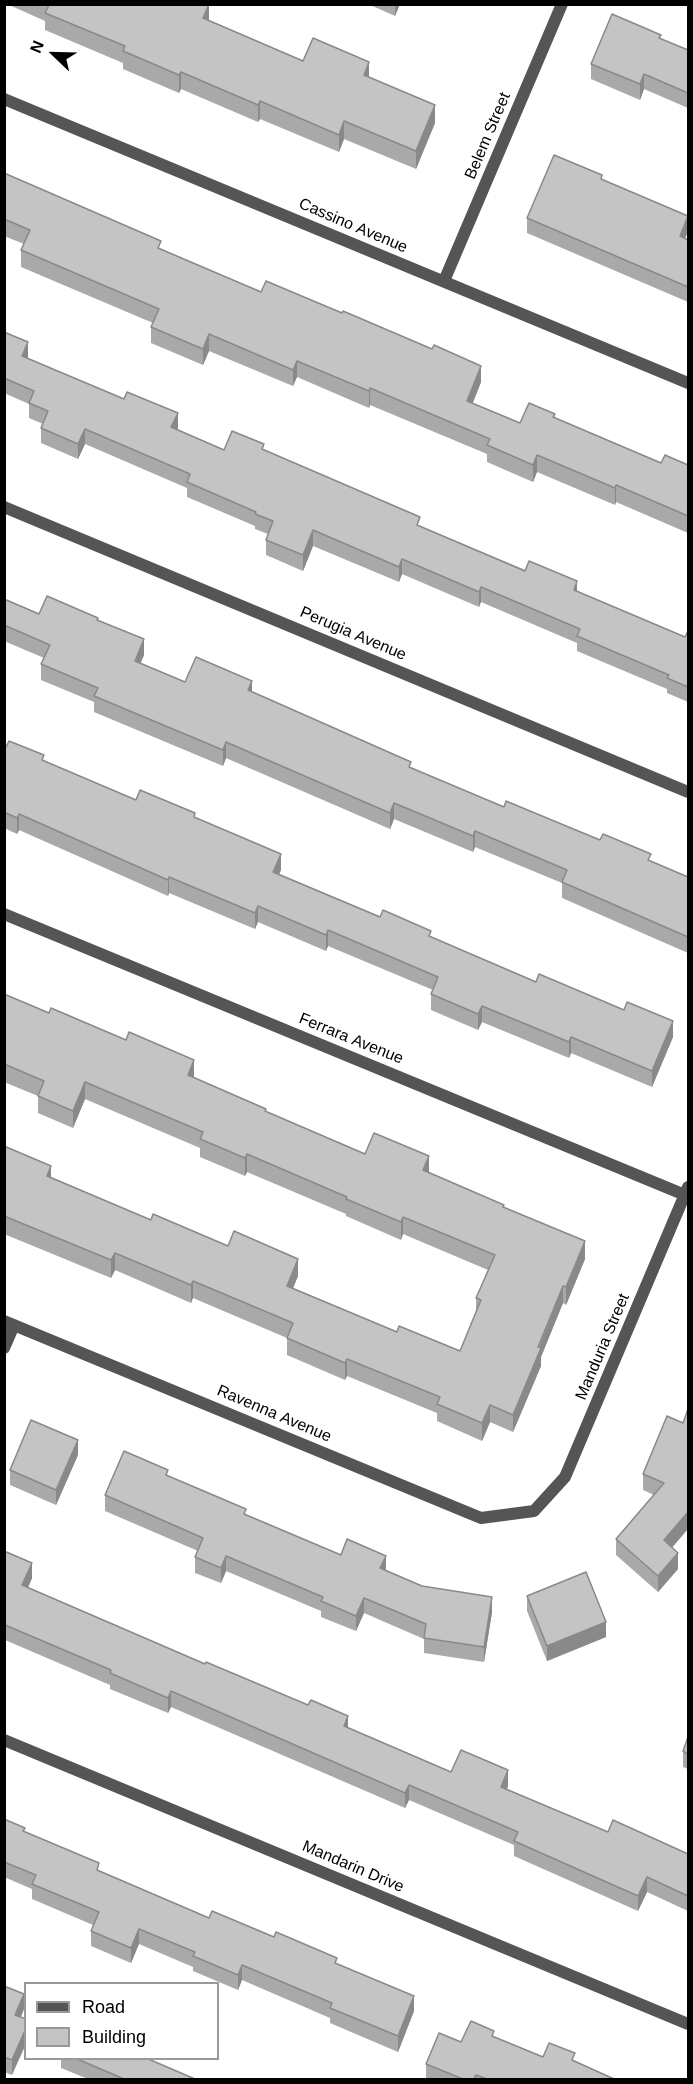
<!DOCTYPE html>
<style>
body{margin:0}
#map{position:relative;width:693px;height:2084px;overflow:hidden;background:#fff;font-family:Arial,sans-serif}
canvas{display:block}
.frame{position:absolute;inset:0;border:6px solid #000;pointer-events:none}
.legend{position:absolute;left:24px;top:1982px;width:195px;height:78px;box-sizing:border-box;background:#fff;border:2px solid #999;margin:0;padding:8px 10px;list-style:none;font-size:18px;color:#000}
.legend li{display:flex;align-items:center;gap:12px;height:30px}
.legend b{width:30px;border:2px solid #999}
.north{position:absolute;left:24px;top:24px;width:60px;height:60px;-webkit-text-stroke:4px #fff;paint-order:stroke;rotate:293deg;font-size:16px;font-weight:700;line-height:24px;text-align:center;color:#000}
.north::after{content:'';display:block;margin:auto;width:21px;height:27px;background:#000;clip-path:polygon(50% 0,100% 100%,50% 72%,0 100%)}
</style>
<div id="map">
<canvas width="693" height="2084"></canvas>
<div class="frame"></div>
<ul class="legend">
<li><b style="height:8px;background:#555"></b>Road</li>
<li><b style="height:16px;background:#c4c4c4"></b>Building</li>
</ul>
<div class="north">N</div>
</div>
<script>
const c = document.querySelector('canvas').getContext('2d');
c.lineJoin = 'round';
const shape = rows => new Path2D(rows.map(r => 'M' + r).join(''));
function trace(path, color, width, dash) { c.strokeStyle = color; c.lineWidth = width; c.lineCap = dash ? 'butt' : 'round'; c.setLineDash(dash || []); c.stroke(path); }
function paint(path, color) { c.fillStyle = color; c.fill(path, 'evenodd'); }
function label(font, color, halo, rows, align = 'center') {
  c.font = font + ' Arial,sans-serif'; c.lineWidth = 5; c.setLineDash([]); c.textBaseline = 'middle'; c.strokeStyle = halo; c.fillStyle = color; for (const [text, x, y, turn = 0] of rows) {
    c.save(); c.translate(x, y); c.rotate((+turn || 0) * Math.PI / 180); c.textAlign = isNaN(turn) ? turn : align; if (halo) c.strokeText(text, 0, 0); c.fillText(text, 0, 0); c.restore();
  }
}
const minor = shape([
 [4,99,688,383],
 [444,281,562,4],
 [4,507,688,792],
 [4,914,685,1195],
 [4,1321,481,1518,534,1511,565,1477,688,1187],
 [4,1348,14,1325]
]);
const tertiary = shape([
 [4,1740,688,2024]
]);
const wall = shape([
 [7,4,209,4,209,21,303,61,369,77,435,123,416,169,344,139,339,152,260,119,258,122,181,89,179,93,123,69,123,63,45,30,45,21],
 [368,4,400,4,395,16],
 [661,39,688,50,688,108,644,89,640,100,591,79,591,64],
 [4,173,161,249,261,292,481,382,473,403,520,423,555,418,661,463,688,465,688,533,616,502,615,505,537,472,533,482,487,462,487,454,370,405,369,408,297,377,293,386,209,351,203,365,151,343,151,327,153,323,21,267,21,250,24,244,4,236],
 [602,179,688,231,685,239,688,240,688,302,527,233,527,218],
 [4,332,28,357,28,358,178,428,177,430,224,450,264,450,420,526,685,637,688,631,688,702,667,693,667,689,577,651,577,643,481,602,479,607,402,574,399,582,313,546,303,571,266,555,266,540,268,534,255,529,255,526,187,497,187,488,85,444,78,459,41,443,41,428,43,424,29,418,29,404,4,393],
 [4,599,39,614,98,620,144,655,140,663,185,682,252,692,411,768,504,807,583,833,688,877,688,953,562,898,562,883,475,847,473,852,394,819,390,829,226,758,223,766,94,712,94,702,41,680,41,664,44,658,4,641],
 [4,751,44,761,136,800,195,817,281,870,279,874,536,982,673,1037,652,1087,571,1053,569,1058,482,1022,478,1030,431,1010,431,994,433,990,328,946,326,951,258,922,255,929,169,893,168,896,19,830,17,834,4,828],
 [4,994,194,1077,194,1078,266,1112,365,1154,429,1173,504,1208,585,1259,566,1305,563,1303,541,1357,541,1366,513,1432,490,1422,482,1441,437,1421,437,1413,347,1376,345,1380,287,1355,287,1338,193,1298,191,1303,115,1270,111,1278,4,1234,4,1146,51,1177,151,1220,298,1276,293,1288,397,1332,460,1351,476,1311,476,1298,488,1270,403,1234,401,1240,346,1216,346,1214,247,1172,245,1176,200,1157,200,1148,85,1099,73,1128,38,1113,38,1096,4,1082],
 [683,1423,672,1547,678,1569,658,1592,616,1555,616,1539,654,1495,643,1490,643,1474],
 [78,1455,56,1505,10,1485,10,1470],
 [168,1476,246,1515,341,1555,386,1570,422,1586,492,1612,484,1662,424,1653,424,1639,364,1613,356,1631,321,1617,321,1611,226,1571,221,1583,195,1573,195,1557,198,1551,105,1511,105,1495],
 [4,1551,32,1578,28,1588,348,1728,451,1772,508,1786,507,1790,608,1832,688,1854,688,1911,647,1892,638,1911,514,1856,514,1845,409,1800,405,1808,171,1707,168,1713,110,1689,110,1685,5,1640],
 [527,1596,606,1637,547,1661,527,1611],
 [688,1737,688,1769,683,1767,683,1751],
 [4,1819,25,1832,99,1871,209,1918,337,1964,414,2011,398,2052,330,2023,330,2018,242,1980,238,1990,193,1971,193,1967,139,1944,131,1963,91,1946,91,1931,93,1925,32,1899,32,1889,4,1877],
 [4,1986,24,2009,21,2017,12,2075,4,2072],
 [494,2037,543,2057,575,2062,614,2079,426,2079,426,2064,461,2042],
 [61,2058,146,2058,195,2079,88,2079,61,2068]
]);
const shadedWall = shape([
 [209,4,209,22,203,18],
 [395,4,400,4,395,16],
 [369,62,369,80,364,75],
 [181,72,181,89,179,93,179,75],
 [644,74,644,89,640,100,640,84],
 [260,101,260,119,258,122,258,105],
 [435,105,435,123,416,169,416,151],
 [344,121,344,139,339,152,339,135],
 [688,216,688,231,680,251,680,236],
 [209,334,209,351,203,365,203,349],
 [28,342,28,357,22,371,22,356],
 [297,361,297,377,293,386,293,370],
 [481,366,481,382,467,417,467,401],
 [370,388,370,405,369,408,369,391],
 [178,413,178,428,171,443,171,427],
 [85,429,85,444,78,459,78,444],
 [537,455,537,472,533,482,533,465],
 [616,485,616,502,615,505,615,488],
 [313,530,313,546,303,571,303,555],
 [402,559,402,574,399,582,399,567],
 [577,581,577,596,574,590],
 [481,587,481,602,479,607,479,592],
 [144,639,144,655,135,677,135,661],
 [252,681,252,697,248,690],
 [226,742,226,758,223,766,223,750],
 [394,803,394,819,390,829,390,813],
 [19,814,19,830,17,834,17,818],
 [475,831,475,847,473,852,473,836],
 [281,854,281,870,273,888,273,872],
 [169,877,169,893,168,896,168,880],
 [258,906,258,922,255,929,255,913],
 [328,930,328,946,326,951,326,935],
 [482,1006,482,1022,478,1030,478,1014],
 [673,1021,673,1037,652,1087,652,1071],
 [571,1037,571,1053,569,1058,569,1042],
 [194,1060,194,1077,188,1093,188,1075],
 [85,1082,85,1099,73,1128,73,1111],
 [247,1154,247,1172,245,1176,245,1158],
 [429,1156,429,1174,423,1170],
 [51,1166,51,1183,47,1176],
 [403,1217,403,1234,401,1240,401,1222],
 [585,1241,585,1259,566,1305,566,1287],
 [115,1253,115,1270,111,1278,111,1260],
 [298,1259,298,1276,287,1303,287,1286],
 [193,1281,193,1298,191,1303,191,1285],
 [563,1286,563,1303,541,1357,541,1366,513,1432,513,1415],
 [347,1359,347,1376,345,1380,345,1363],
 [490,1405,490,1422,482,1441,482,1423],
 [78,1440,78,1455,56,1505,56,1490],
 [688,1512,688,1529,664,1557,664,1540],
 [678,1553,678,1569,658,1592,658,1576],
 [226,1556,226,1571,221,1583,221,1568],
 [386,1556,386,1571,380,1568],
 [32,1563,32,1578,22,1601,22,1585],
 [492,1597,492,1612,484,1662,484,1647],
 [364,1598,364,1613,356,1631,356,1616],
 [606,1622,606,1637,547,1661,547,1646],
 [5,1625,5,1640,4,1642,4,1627],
 [171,1691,171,1707,168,1713,168,1698],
 [348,1716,348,1731,344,1726],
 [508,1770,508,1786,501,1802,501,1787],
 [409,1785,409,1800,405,1808,405,1793],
 [647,1877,647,1892,638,1911,638,1896],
 [139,1929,139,1944,131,1963,131,1948],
 [242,1965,242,1980,238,1990,238,1975],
 [24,1994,24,2009,15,2030,15,2015],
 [414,1996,414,2011,398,2052,398,2036],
 [26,2028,26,2044,12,2075,12,2060]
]);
const building = shape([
 [49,5,209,4,203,18,303,61,313,38,369,62,364,75,435,105,416,151,344,121,339,135,260,101,258,105,181,72,179,75,123,51,125,46,45,13,49,5],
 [612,14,661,35,659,38,688,50,688,93,644,74,640,84,591,64,612,14],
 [554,155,602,175,601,179,688,216,680,236,688,240,688,287,527,218,554,155],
 [4,173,161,241,158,248,261,292,266,281,342,313,343,311,432,349,434,345,481,366,467,401,520,423,529,403,555,414,553,417,661,463,665,455,688,465,688,516,616,485,615,488,537,455,533,465,487,445,490,439,370,388,369,391,297,361,293,370,209,334,203,349,151,327,159,309,21,250,30,230,4,219,4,173],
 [4,332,28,342,22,356,124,399,127,392,178,413,171,427,224,450,232,431,264,444,262,449,420,517,417,525,525,571,529,561,577,581,574,590,685,637,688,631,688,687,667,678,669,675,577,636,580,629,481,587,479,592,402,559,399,567,313,530,303,555,266,540,273,521,255,514,256,512,187,482,190,474,85,429,78,444,41,428,48,411,29,403,34,391,4,378,4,332],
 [47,596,98,618,97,620,144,639,135,661,185,682,196,657,252,681,248,690,411,762,409,767,504,807,506,801,583,833,600,840,603,834,651,854,648,860,688,877,688,937,562,882,567,870,475,831,473,836,394,803,390,813,226,742,223,750,94,696,98,688,41,664,50,645,4,625,4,599,39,614,47,596],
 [9,741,44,755,42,760,136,800,140,790,195,813,194,817,281,854,273,872,380,917,383,910,431,931,429,936,536,982,539,974,624,1010,627,1002,673,1021,652,1071,571,1037,569,1042,482,1006,478,1014,431,994,438,977,328,930,326,935,258,906,255,913,169,877,168,880,19,814,17,818,4,812,4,751,9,741],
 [4,994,49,1013,51,1008,126,1040,129,1032,194,1060,188,1075,266,1109,265,1111,365,1154,374,1133,429,1156,423,1170,504,1205,503,1207,585,1241,566,1287,563,1286,538,1347,541,1348,513,1415,490,1405,482,1423,437,1404,440,1397,347,1359,345,1363,287,1338,293,1323,193,1281,191,1285,115,1253,111,1260,4,1216,4,1146,51,1166,47,1176,151,1220,153,1214,228,1246,234,1231,298,1259,287,1286,397,1332,399,1326,460,1351,481,1300,476,1298,495,1255,403,1217,401,1222,346,1199,347,1197,247,1154,245,1158,200,1139,203,1132,85,1082,73,1111,38,1096,44,1081,4,1064,4,994],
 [688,1409,688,1512,664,1540,678,1553,658,1576,616,1539,664,1483,643,1474,667,1416,683,1423,688,1409],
 [31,1420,78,1440,56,1490,10,1470,31,1420],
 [124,1451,168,1470,166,1475,246,1509,244,1514,341,1555,347,1539,386,1556,380,1568,422,1586,492,1597,484,1647,424,1638,426,1624,364,1598,356,1616,321,1601,323,1597,226,1556,221,1568,195,1557,203,1538,105,1495,124,1451],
 [4,1551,32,1563,22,1585,205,1664,206,1662,308,1705,311,1700,348,1716,344,1726,451,1772,461,1750,508,1770,501,1787,608,1832,613,1820,688,1854,688,1896,647,1877,638,1896,514,1841,518,1832,409,1785,405,1793,171,1691,168,1698,110,1673,111,1670,5,1625,4,1627,4,1551],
 [586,1572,606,1622,547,1646,527,1596,586,1572],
 [688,1737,688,1754,683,1751,688,1737],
 [4,1819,25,1828,23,1831,99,1863,97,1870,209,1918,212,1911,274,1937,276,1932,337,1958,335,1963,414,1996,398,2036,330,2008,332,2003,242,1965,238,1975,193,1956,195,1952,139,1929,131,1948,91,1931,99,1912,32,1884,36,1875,4,1862,4,1819],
 [4,1986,24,1994,15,2015,26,2019,26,2028,12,2060,4,2057,4,1986],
 [471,2021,494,2031,492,2036,543,2057,549,2043,575,2053,572,2060,614,2079,487,2079,476,2075,474,2079,463,2079,426,2064,439,2033,461,2042,471,2021],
 [75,2058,146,2058,195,2079,124,2079,75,2058]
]);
const streetNames = [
 ["Belem Street",488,136,-67],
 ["Cassino Avenue",353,226,23],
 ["Perugia Avenue",353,634,23],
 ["Ferrara Avenue",351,1039,22],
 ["Manduria Street",603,1347,-67],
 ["Ravenna Avenue",274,1414,23],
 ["Mandarin Drive",353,1867,23]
];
trace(minor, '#555', 12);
trace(tertiary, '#555', 12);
paint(wall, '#a9a9a9');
paint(shadedWall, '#898989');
paint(building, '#c4c4c4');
trace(building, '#898989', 1.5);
label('16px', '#000', '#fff', streetNames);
</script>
